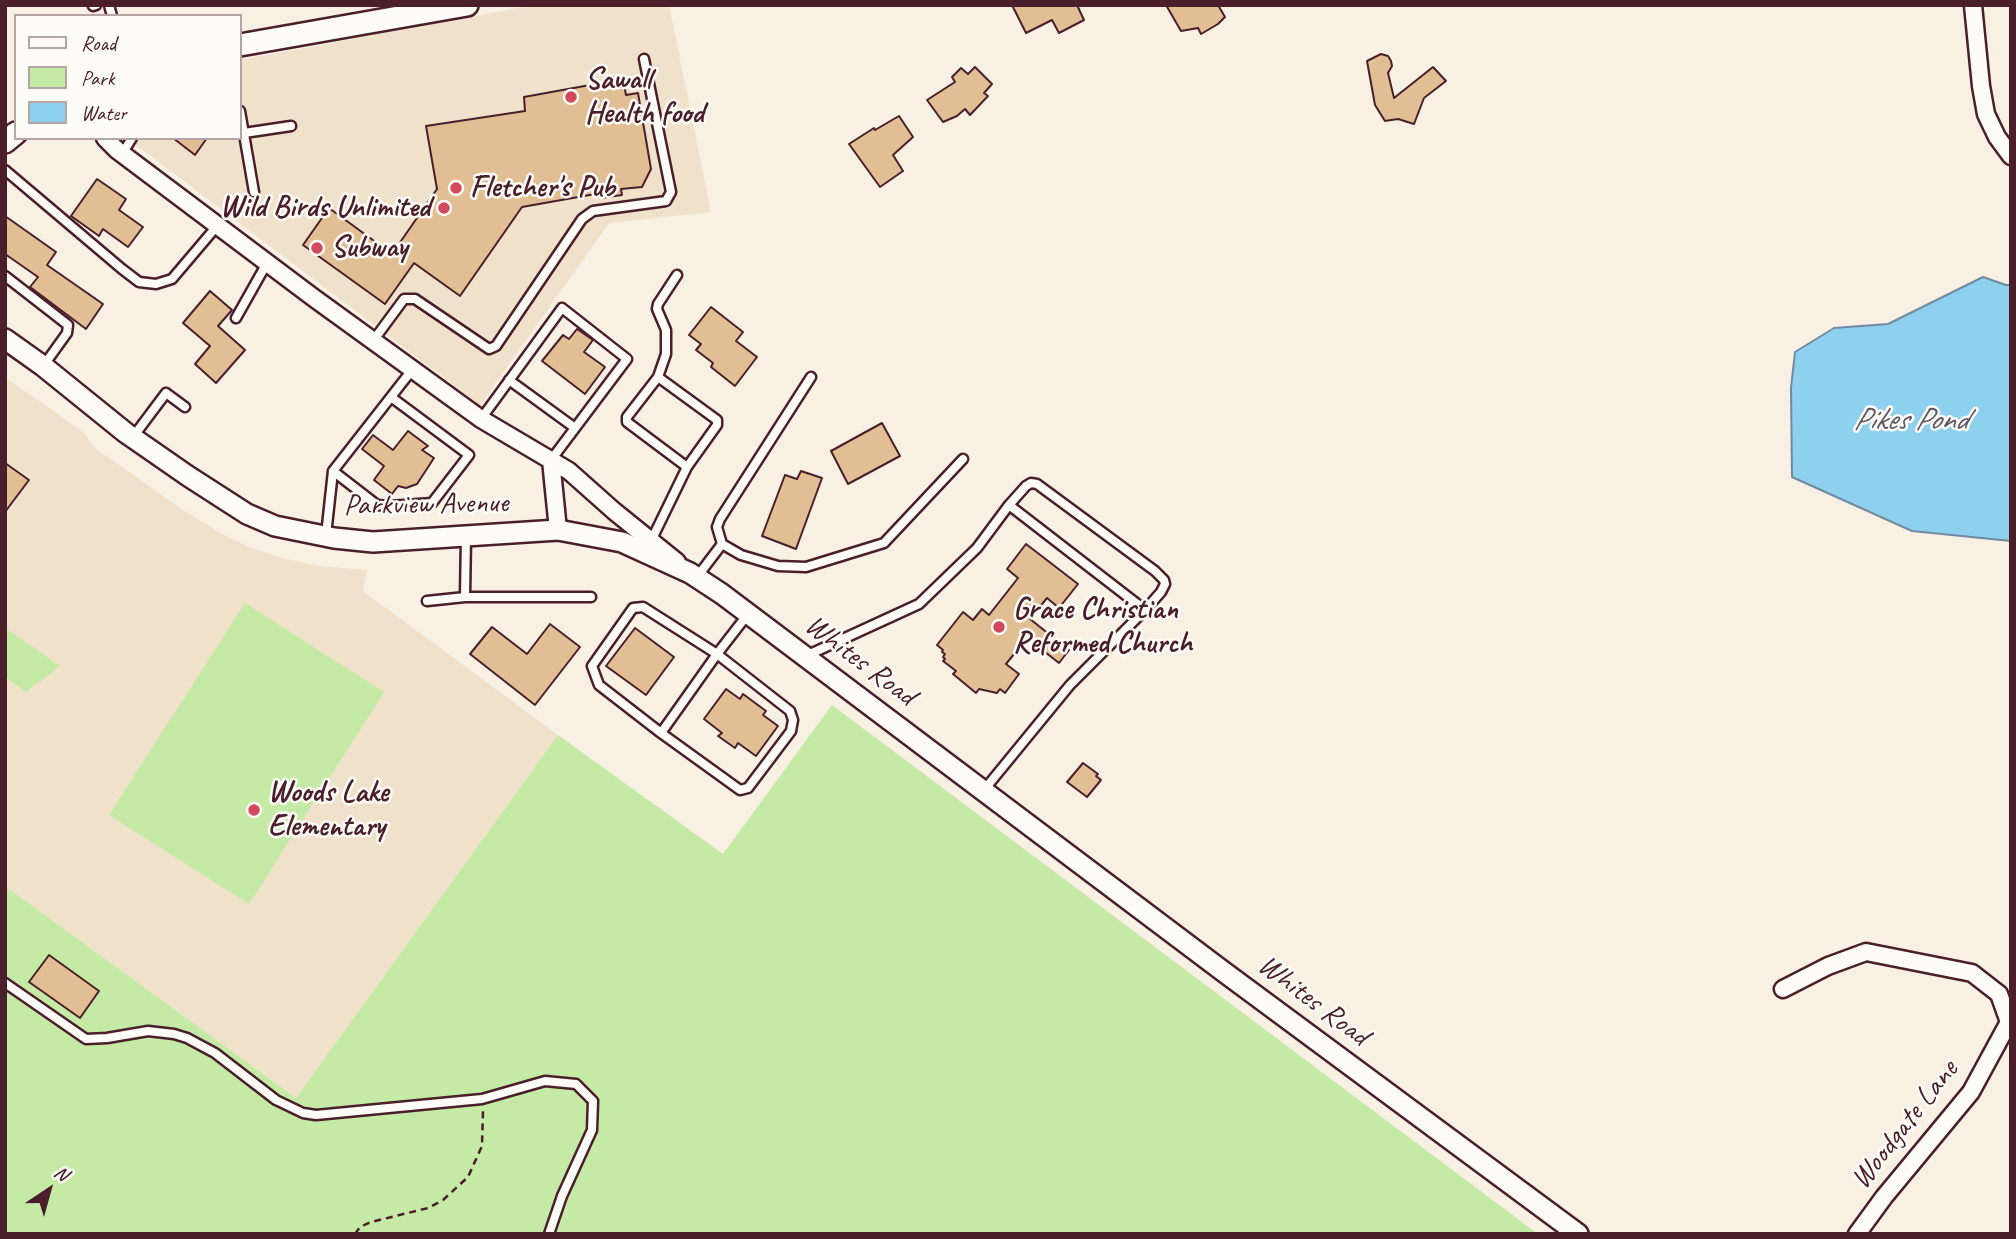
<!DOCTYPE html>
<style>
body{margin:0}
#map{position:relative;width:2016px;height:1239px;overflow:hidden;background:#f7f0e3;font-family:Caveat,sans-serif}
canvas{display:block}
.frame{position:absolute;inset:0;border:7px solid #4a1f2b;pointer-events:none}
.legend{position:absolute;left:14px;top:14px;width:228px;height:126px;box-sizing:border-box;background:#fdfcf7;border:2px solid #b5a4a5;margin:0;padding:9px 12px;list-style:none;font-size:21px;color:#4a1f2b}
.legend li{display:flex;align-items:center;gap:14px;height:35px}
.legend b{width:35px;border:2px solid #b5a4a5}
.north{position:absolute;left:14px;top:1155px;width:70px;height:70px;-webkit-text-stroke:5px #fdfcf7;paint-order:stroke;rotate:36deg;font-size:19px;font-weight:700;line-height:28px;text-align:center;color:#4a1f2b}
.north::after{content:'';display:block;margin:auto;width:24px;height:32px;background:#4a1f2b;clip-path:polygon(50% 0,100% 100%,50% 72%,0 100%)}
</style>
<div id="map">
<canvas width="2016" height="1239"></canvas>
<div class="frame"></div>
<ul class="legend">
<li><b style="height:9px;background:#fdfcf7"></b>Road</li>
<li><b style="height:19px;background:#c4eaa5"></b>Park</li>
<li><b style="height:19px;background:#8dd1ee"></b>Water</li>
</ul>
<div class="north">N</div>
</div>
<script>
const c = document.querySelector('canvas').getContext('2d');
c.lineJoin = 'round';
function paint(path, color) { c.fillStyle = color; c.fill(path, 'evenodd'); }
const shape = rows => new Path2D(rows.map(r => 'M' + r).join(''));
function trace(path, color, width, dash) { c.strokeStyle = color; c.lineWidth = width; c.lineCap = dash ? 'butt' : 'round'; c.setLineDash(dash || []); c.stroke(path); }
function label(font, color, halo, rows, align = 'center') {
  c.font = font + ' Caveat,sans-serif'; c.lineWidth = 5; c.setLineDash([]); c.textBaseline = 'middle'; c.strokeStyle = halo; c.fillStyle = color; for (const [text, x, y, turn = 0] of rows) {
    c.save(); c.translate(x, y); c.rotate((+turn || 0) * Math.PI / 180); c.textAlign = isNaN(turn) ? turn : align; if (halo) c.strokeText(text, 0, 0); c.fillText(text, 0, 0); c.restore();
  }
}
const built = shape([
 [534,5,669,5,711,212,609,223,480,405,127,138,240,138,240,60],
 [5,377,83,432,95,448,183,510,220,533,251,548,286,559,318,566,367,570,363,591,558,735,296,1098,5,886]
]);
const green = shape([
 [245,603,384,692,249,904,109,815],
 [5,628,60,666,26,692,5,677],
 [832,705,1538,1234,5,1234,5,886,296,1098,558,735,723,854]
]);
const water = shape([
 [1983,277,2006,285,2011,285,2011,541,1912,531,1792,477,1791,388,1795,352,1834,328,1888,324,1983,277]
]);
const building = shape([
 [1012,5,1077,5,1084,20,1059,33,1052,20,1026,33,1012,5],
 [1166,5,1218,5,1225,17,1218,24,1201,34,1198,28,1181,31,1166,5],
 [1381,54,1388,56,1391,61,1392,66,1388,73,1394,98,1433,67,1446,81,1424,98,1414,124,1398,119,1385,121,1375,105,1367,61,1381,54],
 [975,67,992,84,984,93,988,96,970,115,965,109,957,116,943,122,927,100,955,82,952,77,961,68,968,74,975,67],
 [623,79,626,95,638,93,651,169,642,187,621,189,622,195,601,198,601,193,522,207,460,296,414,263,385,304,303,245,329,208,392,254,437,189,426,126,525,111,524,97,623,79],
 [899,116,913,137,893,155,903,171,880,187,849,144,874,128,875,130,899,116],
 [173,138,207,138,195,155,173,138],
 [97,179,126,199,119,210,143,227,128,247,103,229,99,236,71,216,97,179],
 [5,216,56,252,47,265,103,304,86,329,30,287,38,277,5,254,5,216],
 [210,291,232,310,218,326,245,350,216,383,195,364,210,346,183,323,210,291],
 [711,307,743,332,736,341,757,357,735,386,711,367,713,363,696,350,701,344,689,335,711,307],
 [577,329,593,340,584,352,605,367,585,394,542,361,563,335,569,339,577,329],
 [882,423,900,456,848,484,831,451,882,423],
 [408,431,428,446,422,450,434,458,417,484,406,488,398,486,392,494,374,480,384,466,362,449,373,435,393,450,408,431],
 [5,463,29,480,5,512,5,463],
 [801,471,822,478,796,549,762,536,785,475,797,479,801,471],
 [1026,544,1078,584,1059,608,1047,598,1030,619,1069,650,1059,663,1027,638,1006,664,1019,674,1005,693,1000,689,997,693,979,689,976,693,953,674,956,671,943,661,945,659,943,657,945,654,942,652,943,650,937,645,963,612,973,620,982,609,989,615,1018,578,1007,569,1026,544],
 [550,624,580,647,535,705,470,654,492,627,527,654,550,624],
 [635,628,674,657,646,695,606,666,635,628],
 [726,689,740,699,743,694,766,711,763,715,778,726,756,756,738,743,735,748,718,736,722,733,704,719,726,689],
 [1083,763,1098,774,1096,776,1101,780,1087,797,1067,782,1083,763],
 [49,955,99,991,80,1018,29,982,49,955]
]);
const path = shape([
 [355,1234,360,1227,371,1222,428,1208,443,1200,468,1177,482,1146,483,1111]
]);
const service = shape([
 [109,5,112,16],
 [93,6,96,5],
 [240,111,254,192],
 [244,133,291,126],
 [122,154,132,138],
 [5,170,122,269,139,282,156,284,172,279,217,226],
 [677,275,658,304,657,309,666,330,666,354,658,377,627,417,627,422,687,467],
 [5,276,68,325,67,333,44,365],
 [236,318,267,263],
 [373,341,404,299,415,299,489,349,496,346,582,219,593,211,666,201,671,192,644,59],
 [811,377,720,519,717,527,722,544,741,555,778,566,806,567,884,543,963,459],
 [509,380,575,428],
 [481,419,562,308,627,359,551,460],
 [133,437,166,393,185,407],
 [333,471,377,505,390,506,432,503,469,455,391,397],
 [1009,505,1145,610],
 [326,535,333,471,412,370],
 [466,536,465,597,591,597],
 [651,541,687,467,717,425,717,420,658,377],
 [697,577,722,544],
 [427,601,465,597],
 [808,655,919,604,977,548,1009,505,1026,486,1031,483,1037,484,1155,571,1164,580,1165,584,1161,592,1145,610,1070,685,984,790],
 [661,733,717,654,643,607,633,608,592,666,599,685,661,733,740,790,748,788,791,731,793,720,790,711,717,654,748,614],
 [5,983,86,1039,107,1038,148,1031,174,1034,187,1038,215,1053,276,1100,303,1113,316,1115,482,1099,545,1081,576,1084,593,1101,592,1130,562,1196,549,1234]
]);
const minor = shape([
 [1973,5,1981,86,1986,114,1997,137,2011,156],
 [105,138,117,150,314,298,481,419,569,471,614,511,677,562],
 [551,460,558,530],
 [1783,989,1828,966,1866,952,1972,973,1999,994,2009,1022,1971,1092,1884,1197,1857,1234]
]);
const tertiary = shape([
 [5,339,43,366,126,433,188,476,247,514,275,526,334,538,373,542,558,530,622,542,690,573,722,594,1224,972,1578,1234]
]);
const secondary = shape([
 [240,45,467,5],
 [5,142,16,133]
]);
const markers = [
 [571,97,7,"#d1495b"],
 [456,188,7,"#d1495b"],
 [444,208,7,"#d1495b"],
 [317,248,7,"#d1495b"],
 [999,627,7,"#d1495b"],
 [254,810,7,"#d1495b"]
];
const poiNames = [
 ["Sawall",585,80],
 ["Health food",585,114],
 ["Fletcher's Pub",470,188],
 ["Wild Birds Unlimited",430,208,"right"],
 ["Subway",331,248],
 ["Grace Christian",1013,610],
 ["Reformed Church",1013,644],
 ["Woods Lake",268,793],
 ["Elementary",268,827]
];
const streetNames = [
 ["Parkview Avenue",426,505,-1],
 ["Whites Road",860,661,37],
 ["Whites Road",1313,1001,37],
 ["Woodgate Lane",1905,1125,-52]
];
const waterNames = [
 ["Pikes Pond",1910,421]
];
paint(built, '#f0e1cb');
paint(green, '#c4eaa5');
paint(water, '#8dd1ee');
trace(water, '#728aa0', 2);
paint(building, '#e1be93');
trace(building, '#4a1f2b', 2);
trace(service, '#4a1f2b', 13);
trace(minor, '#4a1f2b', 21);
trace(tertiary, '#4a1f2b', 24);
trace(secondary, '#4a1f2b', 26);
trace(path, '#4a1f2b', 2.5, [7, 5]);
trace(service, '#fdfcf7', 8);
trace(minor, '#fdfcf7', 16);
trace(tertiary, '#fdfcf7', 19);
trace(secondary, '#fdfcf7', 21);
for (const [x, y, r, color] of markers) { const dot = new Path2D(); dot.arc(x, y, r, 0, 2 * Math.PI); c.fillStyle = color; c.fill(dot); trace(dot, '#fdfcf7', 2.5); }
label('bold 30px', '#4a1f2b', '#fdfcf7', poiNames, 'left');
label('30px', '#4a1f2b', '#fdfcf7', streetNames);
label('italic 32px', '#5e5466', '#fdfcf7', waterNames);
</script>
